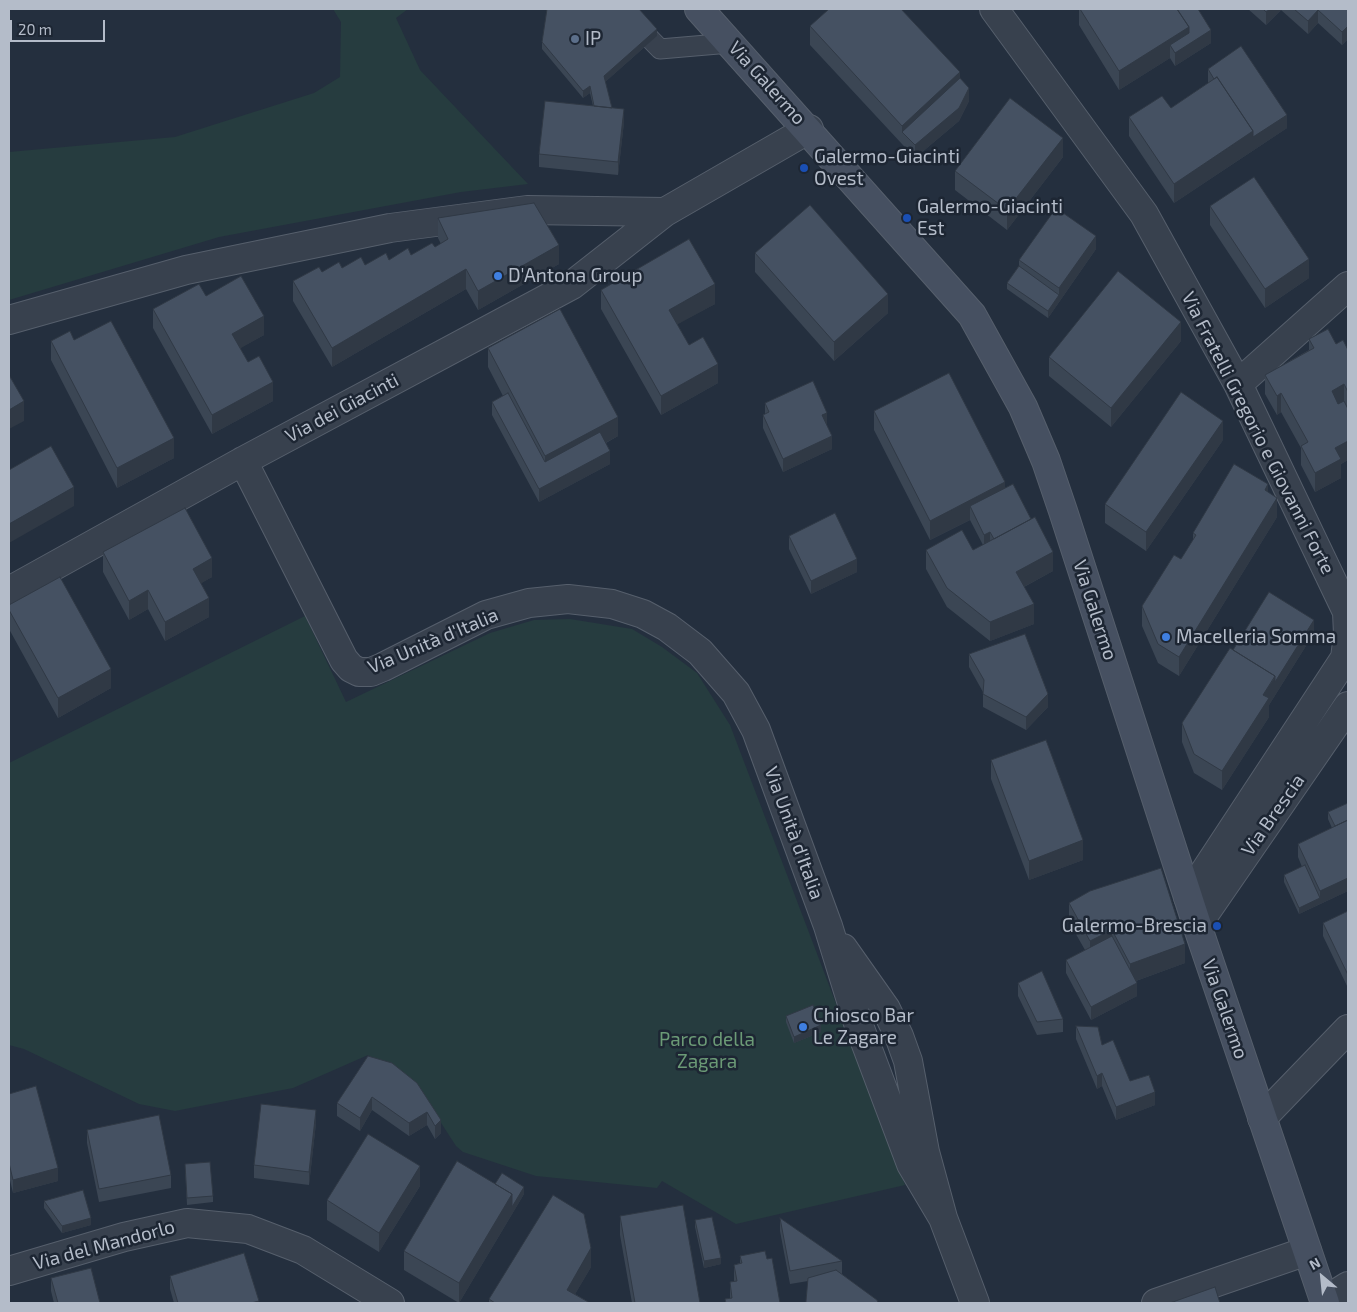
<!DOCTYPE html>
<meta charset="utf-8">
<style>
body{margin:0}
#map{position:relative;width:1357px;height:1312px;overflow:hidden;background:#242f3e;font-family:"Exo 2",sans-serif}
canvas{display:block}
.frame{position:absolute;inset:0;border:10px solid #b4bcc9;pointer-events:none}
.north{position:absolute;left:1297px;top:1252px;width:50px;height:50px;-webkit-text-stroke:4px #1d2633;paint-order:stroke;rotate:332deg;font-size:14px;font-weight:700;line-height:20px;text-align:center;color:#b4bcc9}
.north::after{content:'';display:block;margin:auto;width:18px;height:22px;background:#b4bcc9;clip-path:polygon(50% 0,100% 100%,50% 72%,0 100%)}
.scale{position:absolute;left:10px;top:20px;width:95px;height:22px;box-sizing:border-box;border:2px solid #b4bcc9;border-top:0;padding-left:6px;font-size:15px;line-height:18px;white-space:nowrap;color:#b4bcc9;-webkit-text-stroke:4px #1d2633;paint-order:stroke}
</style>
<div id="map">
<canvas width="1357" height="1312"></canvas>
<div class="frame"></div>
<div class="north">N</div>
<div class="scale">20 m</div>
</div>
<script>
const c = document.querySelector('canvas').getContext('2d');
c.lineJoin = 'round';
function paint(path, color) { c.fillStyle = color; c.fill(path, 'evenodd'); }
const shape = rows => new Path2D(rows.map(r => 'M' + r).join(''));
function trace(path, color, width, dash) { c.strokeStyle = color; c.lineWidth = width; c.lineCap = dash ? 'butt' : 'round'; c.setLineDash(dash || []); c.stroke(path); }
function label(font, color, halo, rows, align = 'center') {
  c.font = font + ' "Exo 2",sans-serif'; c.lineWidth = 5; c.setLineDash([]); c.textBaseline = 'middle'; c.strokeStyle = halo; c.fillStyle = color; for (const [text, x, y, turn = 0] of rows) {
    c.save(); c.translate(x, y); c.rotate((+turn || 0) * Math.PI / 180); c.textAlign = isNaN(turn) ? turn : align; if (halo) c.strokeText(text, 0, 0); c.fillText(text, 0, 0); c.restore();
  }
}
const green = shape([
 [333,9,408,9,396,18,420,70,528,184,461,192,219,237,9,300,9,152,175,137,314,93,340,77,341,22],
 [305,616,346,702,490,633,534,620,570,619,632,629,662,647,697,673,730,725,905,1185,736,1224,662,1181,657,1188,536,1176,463,1152,456,1146,423,1095,368,1055,293,1088,175,1111,139,1104,24,1049,9,1045,9,763]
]);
const service = shape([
 [621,9,660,49,730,43]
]);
const minor = shape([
 [994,9,1144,214,1238,384,1347,612,1348,634,1345,658,1188,897],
 [9,320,186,270,390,228,527,210,665,212],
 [1238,384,1348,286],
 [243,461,344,660,351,668,359,672,371,672,383,667,486,615,529,603,568,599,612,604,643,614,667,627,700,652,736,693,756,730,828,926,858,1023,911,1164,943,1218],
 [9,591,243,461,572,285,665,212,809,129],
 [1197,925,1348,706],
 [843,948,886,1009,899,1036,908,1061,925,1152,943,1218,975,1303],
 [1262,1118,1348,1029],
 [9,1271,124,1237,187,1223,248,1229,303,1250,390,1303],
 [1324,1301,1348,1286],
 [1156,1303,1307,1251]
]);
const secondary = shape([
 [699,9,972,315,1023,407,1046,461,1063,511,1197,925,1325,1303]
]);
const wall = shape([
 [1079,9,1198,9,1211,43,1175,66,1170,58,1119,90,1079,25],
 [1248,9,1348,9,1348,39,1342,45,1318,23,1308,34,1281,10,1266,25],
 [810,26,960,78,969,101,959,121,915,158,810,45],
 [657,36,605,82,612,108,624,122,618,175,539,167,539,154,593,106,590,93,583,98,542,49,542,42],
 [1208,69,1287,128,1174,203,1129,136,1129,117,1171,108,1208,83],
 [1063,157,1007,230,955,190,955,171],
 [1210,206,1309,278,1265,308,1210,225],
 [438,218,559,264,478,310,466,289,332,367,293,301,293,281,322,272,342,268,365,265,389,260,411,255,435,247,441,244,438,238],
 [1096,249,1048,318,1007,289,1007,283,1019,266,1019,260],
 [755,253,888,313,834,361,755,272],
 [601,290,715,304,677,324,689,345,718,383,661,415,601,309],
 [206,296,264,335,240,348,248,362,273,401,212,434,153,328,153,309],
 [1309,339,1336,344,1348,350,1348,460,1341,464,1341,478,1315,492,1301,465,1301,448,1281,412,1277,415,1265,394,1265,375,1309,350],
 [51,341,174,458,117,488,51,360],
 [1181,341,1111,427,1049,376,1049,357],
 [488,348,618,436,606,443,610,464,539,502,492,415,492,402,503,396,488,367],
 [765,403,827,426,832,449,783,472,763,428,763,415,765,414],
 [874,411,1005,488,1053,571,1024,587,1034,624,990,641,947,607,926,569,926,550,973,550,983,545,970,520,930,540,874,430],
 [1223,440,1146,551,1105,523,1105,504],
 [1268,492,1277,517,1179,676,1158,663,1142,626,1142,606,1181,559,1193,541,1193,533],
 [789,536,857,572,811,594,789,549],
 [103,552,212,577,201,583,209,617,165,641,148,609,129,620,103,572],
 [9,605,111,688,58,718,9,629],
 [1314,633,1269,705,1269,717,1222,790,1194,773,1182,742,1182,723,1233,650],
 [969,654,1048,707,1026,730,983,707,983,692,969,667],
 [991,760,1083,860,1029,880,991,779],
 [1348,803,1348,891,1299,914,1284,882,1284,875,1302,867,1298,857,1298,844,1332,828,1328,819,1328,812],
 [1069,903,1185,963,1136,981,1137,996,1091,1020,1066,973,1066,960,1085,950,1069,922],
 [1348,911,1348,988,1323,936,1323,923],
 [1018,983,1063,1019,1063,1032,1037,1035,1018,996],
 [786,1016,821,1032,794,1043,786,1022],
 [1076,1026,1102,1045,1130,1081,1155,1105,1116,1120,1102,1086,1097,1089,1076,1039],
 [392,1063,441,1133,435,1139,427,1125,409,1136,372,1110,360,1131,337,1116,337,1103],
 [9,1094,58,1181,13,1193,9,1176],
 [316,1123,309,1185,254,1178,254,1165],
 [87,1130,171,1175,171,1188,99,1202,87,1143],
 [185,1164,213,1196,213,1202,187,1205],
 [495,1184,524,1194,459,1303,404,1270,404,1251],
 [420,1186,379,1252,327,1220,327,1200],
 [44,1201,91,1225,62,1233,44,1208],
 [620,1216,700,1303,632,1303,620,1235],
 [780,1218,842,1261,842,1274,878,1303,806,1303,808,1281,790,1284,780,1231],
 [695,1220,721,1264,704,1268,695,1227],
 [740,1256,767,1259,780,1303,725,1303,725,1299,730,1298,730,1282,734,1281,734,1265,740,1263],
 [591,1267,575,1294,590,1303,489,1303,489,1299],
 [170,1276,259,1303,174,1303,170,1289],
 [51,1278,100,1303,54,1303,51,1291]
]);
const shadedWall = shape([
 [1270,9,1281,9,1281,10,1266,25,1266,12],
 [1318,10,1318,23,1308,34,1308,21],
 [1348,26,1348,39,1342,45,1342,32],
 [1189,27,1211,30,1211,43,1175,66,1175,53,1170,45,1170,58,1119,90,1119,71],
 [657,29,657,36,604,83,604,76],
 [960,72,960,91,902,132,902,145,902,126],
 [590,86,590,93,583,98,583,91],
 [969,88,969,101,959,121,915,158,915,145],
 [624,109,624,122,618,175,618,162],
 [1287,115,1287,128,1174,203,1174,184,1253,131],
 [1063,138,1063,157,1007,230,1007,210],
 [1096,236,1096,249,1048,318,1048,311,1059,295,1059,288],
 [559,245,559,264,478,310,478,291],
 [1309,259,1309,278,1265,308,1265,289],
 [466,269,466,289,332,367,332,348],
 [715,284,715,304,669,329,669,310],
 [888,294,888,313,834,361,834,342],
 [264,316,264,335,232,353,232,334],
 [1181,322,1181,341,1111,427,1111,408],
 [718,364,718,383,661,415,661,396],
 [273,382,273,401,212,434,212,415],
 [1344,384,1344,403,1332,411,1332,391],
 [1281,393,1281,412,1277,415,1277,396],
 [24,401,24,421,9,429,9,410],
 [827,413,827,426,822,415],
 [618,417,618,436,545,475,545,456],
 [1223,421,1223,440,1146,551,1146,532],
 [832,436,832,449,783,472,783,459],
 [174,438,174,458,117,488,117,468],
 [1348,441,1348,460,1341,464,1341,478,1315,492,1315,473,1335,448],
 [610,451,610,464,539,502,539,489],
 [1005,482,1005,502,970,506,970,520,930,540,930,521],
 [1268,484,1268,503,1265,490],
 [74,487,74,506,9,543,9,524],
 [1277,498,1277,517,1179,676,1179,657],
 [990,532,990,545,984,548,984,535],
 [1053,552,1053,571,1016,591,1016,572],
 [212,558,212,577,193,588,193,569],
 [857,559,857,572,811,594,811,581],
 [148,590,148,609,129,620,129,601],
 [209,598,209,617,165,641,165,622],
 [1034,604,1034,624,990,641,990,622],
 [1314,620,1314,633,1269,705,1269,717,1222,790,1222,771,1263,695],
 [111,669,111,688,58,718,58,698],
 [1048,694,1048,707,1026,730,1026,717],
 [1083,840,1083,860,1029,880,1029,861],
 [1348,878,1348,891,1320,904,1320,891],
 [1320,898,1320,904,1299,914,1299,908],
 [1112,930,1112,949,1090,960,1090,941],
 [1185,944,1185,963,1130,983,1130,964],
 [1137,983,1137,996,1091,1020,1091,1007],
 [821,1025,821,1032,794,1043,794,1037],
 [1102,1073,1102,1086,1097,1089,1097,1076],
 [1155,1092,1155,1105,1116,1120,1116,1107],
 [372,1097,372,1110,360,1131,360,1118],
 [316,1110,316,1123,309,1185,309,1172],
 [427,1112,427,1125,409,1136,409,1123],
 [441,1120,441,1133,435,1139,435,1126],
 [420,1166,420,1186,379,1252,379,1233],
 [58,1168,58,1181,13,1193,13,1180],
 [524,1187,524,1194,459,1303,459,1283,512,1194],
 [91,1218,91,1225,62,1233,62,1226],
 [591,1248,591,1267,570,1303,567,1290],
 [721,1258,721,1264,704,1268,704,1261]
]);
const building = shape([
 [547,9,639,9,657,29,604,76,612,108,594,106,590,86,583,91,542,42,547,9],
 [829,9,901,9,960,72,902,126,810,26,829,9],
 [1080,9,1177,9,1189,27,1119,71,1080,9],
 [1177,9,1198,9,1211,30,1175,53,1170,45,1189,33,1189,27,1177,9],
 [1263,9,1270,9,1266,12,1263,9],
 [1294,9,1348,9,1348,26,1342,32,1318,10,1308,21,1294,9],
 [1241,46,1287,115,1253,137,1253,131,1217,77,1214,79,1208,69,1241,46],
 [1217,77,1253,131,1174,184,1129,117,1162,96,1171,108,1217,77],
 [960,78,969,88,959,108,915,145,902,132,960,78],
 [1010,98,1063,138,1007,210,955,171,1010,98],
 [545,101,624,109,618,162,539,154,545,101],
 [1254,177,1309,259,1265,289,1210,206,1254,177],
 [534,203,559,245,478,291,466,269,332,348,293,281,319,267,322,272,339,262,342,268,361,257,365,265,386,253,389,260,408,248,411,255,432,243,435,247,448,239,438,218,534,203],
 [810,205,888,294,834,342,755,253,810,205],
 [1056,208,1096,236,1059,288,1019,260,1056,208],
 [689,239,715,284,669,310,689,345,703,337,718,364,661,396,601,290,689,239],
 [1019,266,1059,295,1048,311,1007,283,1019,266],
 [1118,271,1181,322,1111,408,1049,357,1118,271],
 [241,276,264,316,232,334,248,362,259,356,273,382,212,415,153,309,199,284,206,296,241,276],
 [560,309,618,417,545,456,488,348,560,309],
 [111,321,174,438,117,468,51,341,70,331,74,340,111,321],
 [1328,329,1336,344,1343,340,1348,350,1348,392,1344,384,1332,391,1338,404,1344,401,1348,409,1348,441,1335,448,1341,459,1315,473,1301,446,1308,442,1281,393,1277,396,1265,375,1314,348,1309,339,1328,329],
 [949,373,1005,482,930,521,874,411,949,373],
 [9,375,24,401,9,410,9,375],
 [813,381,827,413,822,415,832,436,783,459,763,415,769,412,765,403,813,381],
 [1181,392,1223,421,1146,532,1105,504,1181,392],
 [508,393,545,462,600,432,610,451,539,489,492,402,508,393],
 [51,446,74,487,9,524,9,470,51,446],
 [1234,464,1268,484,1265,490,1277,498,1179,657,1158,644,1142,606,1174,555,1181,559,1196,535,1193,533,1234,464],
 [1013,484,1031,519,994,539,990,532,984,535,970,506,1013,484],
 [185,508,212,558,193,569,209,598,165,622,148,590,129,601,103,552,185,508],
 [835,513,857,559,811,581,789,536,835,513],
 [1035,517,1053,552,1016,572,1034,604,990,622,947,588,926,550,962,530,973,550,1035,517],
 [60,577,111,669,58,698,9,610,9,605,60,577],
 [1269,592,1314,620,1275,682,1275,676,1233,650,1269,592],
 [1025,634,1048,694,1026,717,983,694,984,680,969,654,1025,634],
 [1230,648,1275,676,1263,695,1269,698,1222,771,1194,754,1182,723,1230,648],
 [1046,740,1083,840,1029,861,991,760,1046,740],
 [1348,803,1348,820,1335,826,1328,812,1348,803],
 [1348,820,1348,878,1320,891,1298,844,1348,820],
 [1305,865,1320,898,1299,908,1284,875,1305,865],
 [1161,868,1185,944,1130,964,1112,930,1090,941,1069,903,1090,891,1161,868],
 [1348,911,1348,975,1323,923,1348,911],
 [1112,936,1137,983,1091,1007,1066,960,1112,936],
 [1042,971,1063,1019,1037,1022,1018,983,1042,971],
 [813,1005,821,1025,794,1037,786,1016,813,1005],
 [1076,1026,1098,1027,1102,1045,1113,1040,1130,1081,1149,1075,1155,1092,1116,1107,1102,1073,1097,1076,1076,1026],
 [368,1056,392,1063,417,1083,441,1120,435,1126,427,1112,409,1123,372,1097,360,1118,337,1103,368,1056],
 [36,1086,58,1168,13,1180,9,1163,9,1094,36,1086],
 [261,1104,316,1110,309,1172,254,1165,261,1104],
 [159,1115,171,1175,99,1189,87,1130,159,1115],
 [368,1134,420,1166,379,1233,327,1200,368,1134],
 [457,1161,512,1194,459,1283,404,1251,457,1161],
 [210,1162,213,1196,187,1198,185,1164,210,1162],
 [502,1173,524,1187,512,1207,512,1194,495,1184,502,1173],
 [83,1190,91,1218,62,1226,44,1201,83,1190],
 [553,1195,584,1214,591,1248,567,1290,590,1303,495,1303,489,1299,553,1195],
 [683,1205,700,1303,635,1303,620,1216,683,1205],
 [712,1217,721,1258,704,1261,695,1220,712,1217],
 [780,1218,842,1261,790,1271,780,1218],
 [765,1251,767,1259,772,1258,780,1303,726,1303,725,1299,732,1298,730,1282,737,1281,734,1265,742,1263,740,1256,765,1251],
 [244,1253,259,1301,251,1303,178,1303,170,1276,244,1253],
 [91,1268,100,1303,58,1303,51,1278,91,1268],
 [836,1270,877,1300,878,1303,806,1303,806,1301,808,1278,836,1270],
 [1215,1287,1220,1303,1170,1303,1215,1287]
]);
const markers = [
 [575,39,5,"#5c6f8a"],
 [804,168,5,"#1a4fb4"],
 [907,218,5,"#1a4fb4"],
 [498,276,5,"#3f7fe0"],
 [1166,637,5,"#3f7fe0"],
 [1217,926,5,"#1a4fb4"],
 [803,1027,5,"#3f7fe0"]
];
const poiNames = [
 ["IP",585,39],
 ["Galermo-Giacinti",814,157],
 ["Ovest",814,179],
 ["Galermo-Giacinti",917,207],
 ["Est",917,229],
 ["D'Antona Group",508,276],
 ["Macelleria Somma",1176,637],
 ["Galermo-Brescia",1207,926,"right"],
 ["Chiosco Bar",813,1016],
 ["Le Zagare",813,1038]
];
const streetNames = [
 ["Via Galermo",767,83,48],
 ["Via dei Giacinti",342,408,-28],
 ["Via Fratelli Gregorio e Giovanni Forte",1258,433,63],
 ["Via Galermo",1095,610,72],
 ["Via Unità d'Italia",433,641,-23],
 ["Via Brescia",1273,815,-55],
 ["Via Unità d'Italia",794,833,70],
 ["Via Galermo",1225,1009,71],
 ["Via del Mandorlo",104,1245,-15]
];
const parkNames = [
 ["Parco della",707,1040],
 ["Zagara",707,1062]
];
paint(green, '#263c3f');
trace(service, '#565f6c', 21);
trace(minor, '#565f6c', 30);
trace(secondary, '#565f6c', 30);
trace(service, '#38414e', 19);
trace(minor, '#38414e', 28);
trace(secondary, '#465061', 28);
paint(wall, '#3b4654');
paint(shadedWall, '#303945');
paint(building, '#455162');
trace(building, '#303945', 1);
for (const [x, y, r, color] of markers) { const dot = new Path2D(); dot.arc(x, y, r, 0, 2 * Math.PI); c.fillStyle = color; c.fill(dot); trace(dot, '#1d2633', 2); }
label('19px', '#b4bcc9', '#1d2633', poiNames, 'left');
label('19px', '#b4bcc9', '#1d2633', streetNames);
label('19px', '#6b9a76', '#1d2633', parkNames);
</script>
